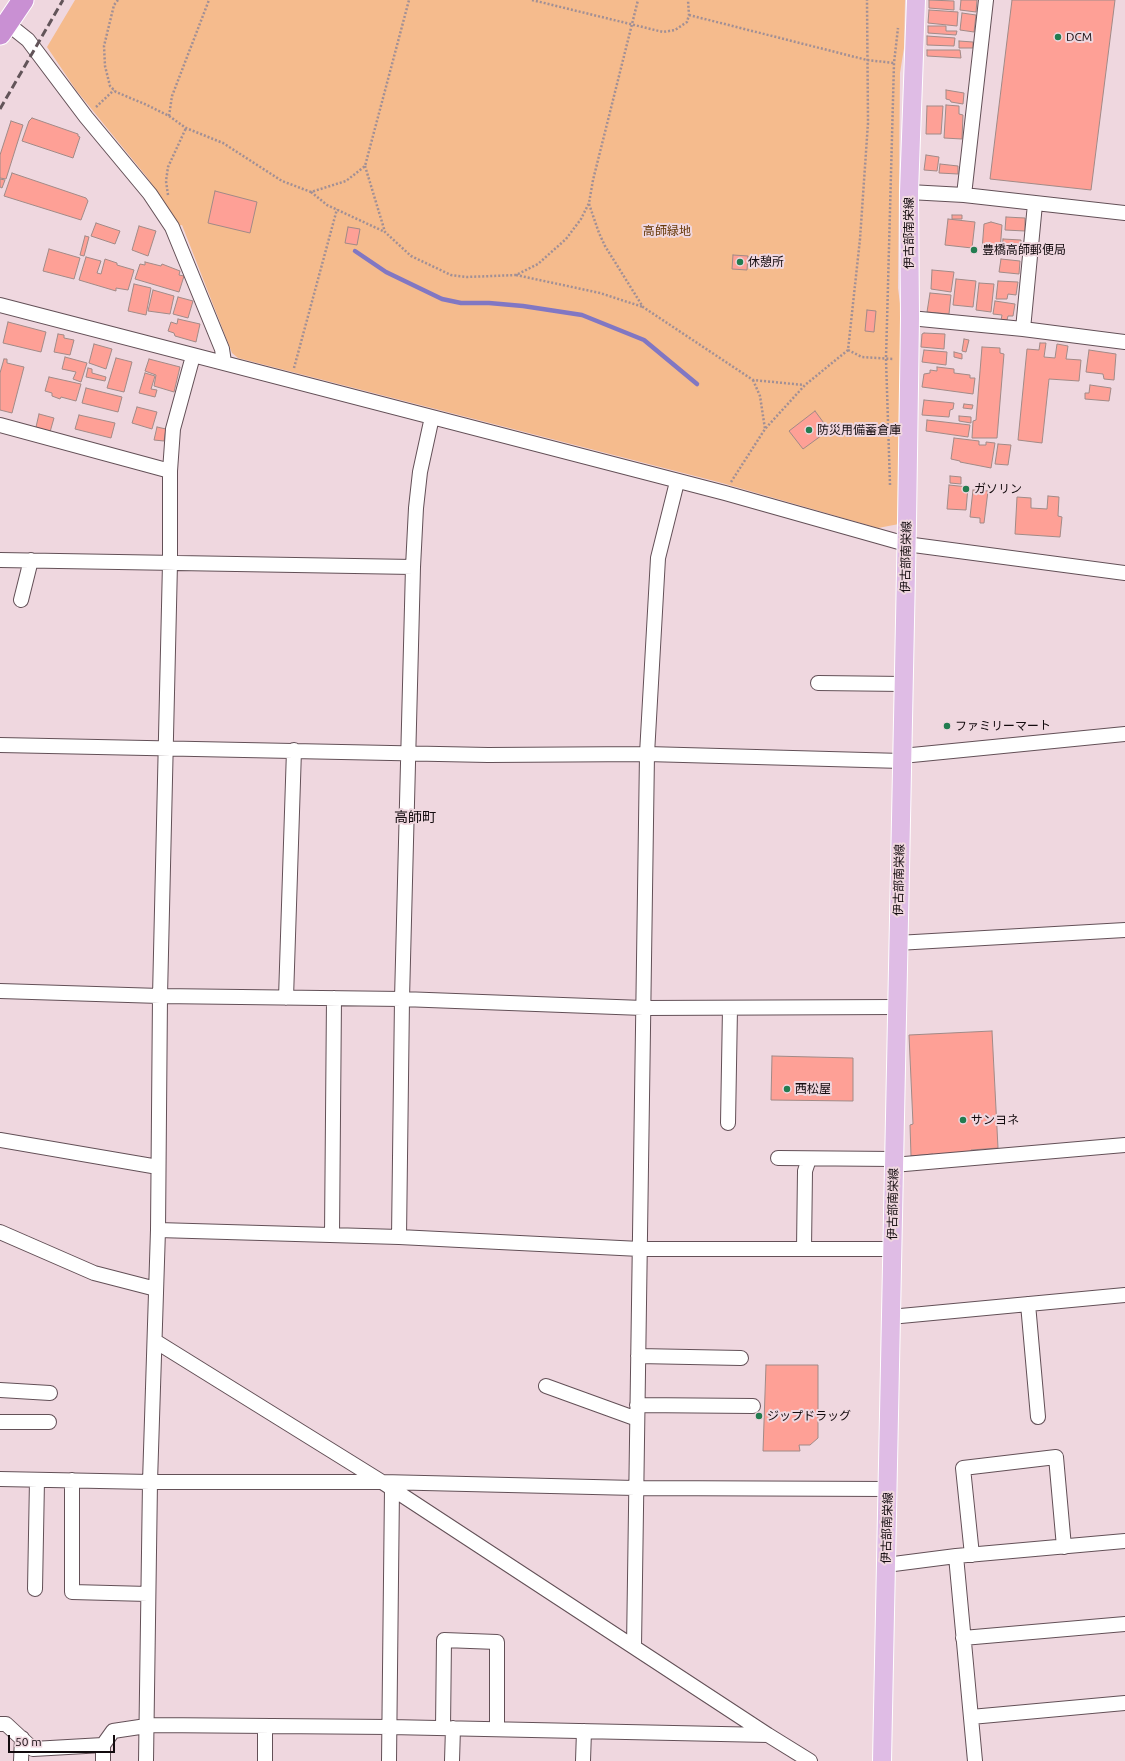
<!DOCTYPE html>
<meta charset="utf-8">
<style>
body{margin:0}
#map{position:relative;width:1125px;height:1761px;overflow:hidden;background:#efd7df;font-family:Ubuntu,sans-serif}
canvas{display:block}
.scale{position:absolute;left:8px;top:1735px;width:107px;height:18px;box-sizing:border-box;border:2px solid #130b0e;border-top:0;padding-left:5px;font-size:12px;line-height:14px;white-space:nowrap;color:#130b0e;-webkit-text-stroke:3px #efd7df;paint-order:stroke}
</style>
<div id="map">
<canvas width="1125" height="1761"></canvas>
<div class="scale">50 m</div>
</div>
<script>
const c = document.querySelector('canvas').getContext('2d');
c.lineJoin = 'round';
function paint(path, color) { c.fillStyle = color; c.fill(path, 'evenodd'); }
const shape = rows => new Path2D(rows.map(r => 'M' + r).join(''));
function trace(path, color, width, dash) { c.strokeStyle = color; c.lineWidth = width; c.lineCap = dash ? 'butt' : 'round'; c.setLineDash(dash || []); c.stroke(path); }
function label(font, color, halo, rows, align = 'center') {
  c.font = font + ' Ubuntu,"Noto Sans JP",sans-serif'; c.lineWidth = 4; c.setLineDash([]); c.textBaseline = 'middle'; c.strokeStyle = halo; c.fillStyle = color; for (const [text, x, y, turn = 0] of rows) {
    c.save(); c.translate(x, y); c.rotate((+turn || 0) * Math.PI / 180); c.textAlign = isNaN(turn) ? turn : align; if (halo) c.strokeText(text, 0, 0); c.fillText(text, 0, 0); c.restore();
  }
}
const green = shape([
 [75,0,905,0,904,48,900,73,898,288,902,319,899,524,878,528,722,483,238,358,232,353,182,225,178,226,164,201,146,176,76,90,47,47]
]);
const stream = shape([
 [355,251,386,272,442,299,461,303,489,303,523,306,582,315,644,340,697,384]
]);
const building = shape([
 [929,0,954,1,954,10,929,8,929,0],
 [961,0,977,0,976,12,960,10,961,0],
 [1012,0,1115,0,1091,190,990,179,1012,0],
 [929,10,958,12,957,26,928,23,929,10],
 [962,13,976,15,974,32,960,30,962,13],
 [928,26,946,26,946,31,957,31,956,35,928,33,928,26],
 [927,36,955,38,954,46,927,45,927,36],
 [959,41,973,42,973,48,959,48,959,41],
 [927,50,960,50,961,58,927,56,927,50],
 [946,90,964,93,963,104,951,102,950,100,946,99,946,90],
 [946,105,959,106,959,114,963,115,962,139,944,138,946,105],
 [927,106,943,106,941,134,926,134,927,106],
 [32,118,78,134,78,136,80,137,73,158,22,141,29,121,32,118],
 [11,121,23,125,6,179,0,178,0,155,11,121],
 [926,155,939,157,937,171,924,170,926,155],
 [940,164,958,166,958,174,939,173,940,164],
 [12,173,86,198,88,201,81,220,4,196,12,173],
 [0,179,5,180,2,188,0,187,0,179],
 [215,191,257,202,250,233,208,223,215,191],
 [952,215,962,215,962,219,952,219,952,215],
 [1006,217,1025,218,1025,231,1005,230,1006,217],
 [948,219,975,222,972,248,945,245,948,219],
 [991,222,1002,225,1000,251,982,250,984,224,991,222],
 [96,223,120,231,115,244,91,236,96,223],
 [139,226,156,231,148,256,132,250,139,226],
 [348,227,360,229,357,245,345,243,348,227],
 [85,236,89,237,84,256,80,255,85,236],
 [1003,239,1021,240,1021,254,1002,252,1003,239],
 [49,249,80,258,74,279,43,271,49,249],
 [733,255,748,256,747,270,732,269,733,255],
 [86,257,101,261,97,273,101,274,105,259,117,263,117,265,134,270,128,290,116,288,116,291,79,280,86,257],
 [1001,259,1020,261,1019,274,999,272,1001,259],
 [145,262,161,266,162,264,180,271,179,275,184,276,179,292,135,279,140,264,145,265,145,262],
 [932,270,954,272,951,292,931,289,932,270],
 [956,279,976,281,973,307,953,305,956,279],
 [998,281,1018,282,1016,295,1008,294,1007,299,996,299,998,281],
 [979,283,994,284,991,312,976,310,979,283],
 [134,284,151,288,146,315,128,311,134,284],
 [153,290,174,296,170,314,148,311,153,290],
 [930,293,951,295,949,314,927,312,930,293],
 [178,297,193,301,188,318,173,314,178,297],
 [995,301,1015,304,1013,316,1008,316,1007,320,1001,320,1002,315,993,314,995,301],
 [867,310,876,311,874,332,865,331,867,310],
 [178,319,200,324,196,342,175,336,174,333,168,331,171,322,177,324,178,319],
 [8,322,46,332,41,352,3,343,8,322],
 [924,333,945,334,944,349,921,347,922,334,924,333],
 [58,334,64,335,64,338,74,340,70,355,54,352,58,334],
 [964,339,969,340,966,352,962,351,964,339],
 [1040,343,1046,343,1044,357,1055,358,1057,344,1068,346,1066,359,1081,360,1079,381,1049,379,1042,443,1018,440,1027,349,1039,350,1040,343],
 [94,344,112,349,106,369,89,363,94,344],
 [982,347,1000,348,1000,353,1004,354,997,438,972,438,973,421,976,420,982,347],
 [924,350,947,352,946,365,922,362,924,350],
 [1089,350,1116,354,1114,380,1104,379,1103,374,1086,372,1089,350],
 [954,352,962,354,962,359,954,357,954,352],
 [65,357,87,363,81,382,73,379,76,372,62,369,65,357],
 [116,358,132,362,124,392,107,388,116,358],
 [4,359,7,359,7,363,24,367,12,413,0,410,0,373,4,359],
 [149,359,180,367,174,392,154,386,156,375,145,371,149,359],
 [937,367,954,369,954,373,970,375,970,378,975,378,973,394,922,387,924,374,930,373,930,370,937,371,937,367],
 [88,368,92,369,92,373,106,377,105,381,86,377,88,368],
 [145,373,155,376,151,389,157,390,155,397,139,393,145,373],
 [49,377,81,384,76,401,61,397,60,399,52,396,52,393,45,391,49,377],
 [1090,385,1111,388,1109,401,1085,399,1085,393,1089,393,1090,385],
 [86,388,122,397,118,412,82,403,86,388],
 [924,400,954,403,953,409,950,410,949,417,922,415,924,400],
 [964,404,973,405,972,409,963,408,964,404],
 [137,407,157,412,152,429,132,423,137,407],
 [815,411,829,430,803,449,789,431,815,411],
 [39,414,54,418,50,432,36,427,39,414],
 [79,415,115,423,111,438,75,429,79,415],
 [959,416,971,417,971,423,959,421,959,416],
 [927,420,970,425,968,437,926,431,927,420],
 [157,427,166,429,164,441,154,440,157,427],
 [954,438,979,441,979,445,986,445,986,442,995,443,991,468,960,462,960,461,951,459,954,438],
 [998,444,1011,445,1008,465,995,464,998,444],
 [950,476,961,477,961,484,950,483,950,476],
 [949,485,968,487,966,510,947,509,949,485],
 [973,490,988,491,984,523,980,523,980,518,970,517,973,490],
 [1048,496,1059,497,1058,516,1062,517,1060,537,1015,534,1017,497,1031,498,1031,508,1047,509,1048,496],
 [992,1031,998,1148,971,1150,971,1153,935,1156,933,1154,911,1156,910,1125,913,1124,909,1035,992,1031],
 [772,1056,853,1058,853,1101,771,1100,772,1056],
 [766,1365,818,1365,818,1438,810,1445,799,1445,800,1451,763,1451,766,1365]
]);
const path = shape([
 [118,0,114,5,104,46,105,66,110,86,116,92,147,105,169,116,186,128,223,143,282,181,311,192,346,181,365,166,409,0],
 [532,0,663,32,675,30,687,22,689,15,688,0],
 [689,15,867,60,894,63],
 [96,107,114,90],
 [169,116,172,96,209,0],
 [365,166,385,232,411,256,451,275,467,277,516,275,538,264,566,239,581,219,589,203,593,180,638,0],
 [311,192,327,205,385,232],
 [168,195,166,181,168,167,186,128],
 [589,204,599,233,605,246,643,307,753,380,804,385],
 [516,275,600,293,643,307],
 [848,350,862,357,894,359],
 [294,368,337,209],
 [753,380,760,396,765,429],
 [731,482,765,429,805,385,848,350,860,239,868,123,867,0],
 [890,485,886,359,894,63,898,28]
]);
const minor = shape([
 [8,24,28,40,86,117,150,194,172,227,222,349,224,362],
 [909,192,964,195,1125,213],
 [964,195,986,0],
 [0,305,725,493,906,544,1125,573],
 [910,318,1023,329,1125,342],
 [1023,329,1035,204],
 [0,425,170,471],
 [0,560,413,567],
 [21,600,31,560],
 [818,683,904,684],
 [0,745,488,755,647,754,902,761],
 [902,756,1125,734],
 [897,943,1125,930],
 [0,991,160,996,402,999,643,1008,896,1007],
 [286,998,294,750],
 [728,1123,730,1008],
 [0,1140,158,1167],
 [778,1158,893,1159],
 [893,1165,1125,1145],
 [158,1230,399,1237,640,1249,892,1249],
 [0,1232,94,1273,156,1289],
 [332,1235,334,998],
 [399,1237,402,999,413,567,416,508,420,472,432,417],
 [804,1249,805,1171,809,1159],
 [1028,1304,1038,1417],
 [890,1317,1125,1295],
 [155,1341,382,1482,768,1735,810,1761],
 [638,1356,741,1358],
 [546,1386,637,1419],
 [0,1390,50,1393],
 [637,1405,753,1406],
 [0,1422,49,1422],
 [0,1479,150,1482,382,1482,635,1488,888,1489],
 [72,1480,72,1592,148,1594],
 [972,1555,963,1468,1056,1457,1064,1547],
 [956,1556,975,1761],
 [886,1565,956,1556,1125,1541],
 [35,1589,37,1480],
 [963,1638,1125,1624],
 [634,1647,647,754,658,558,677,482],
 [971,1717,1125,1703],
 [0,1724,6,1724,33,1749,103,1745,113,1731,153,1725,390,1727,768,1735],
 [443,1728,444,1640,497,1642,497,1729],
 [21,1761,22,1738],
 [103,1761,103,1745],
 [146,1761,150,1482,158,1230,160,996,170,563,170,471,173,429,193,356],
 [265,1761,265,1726],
 [389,1761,392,1488],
 [452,1761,453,1728],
 [583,1761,584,1731]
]);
const major = shape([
 [882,1761,907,522,910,318,909,192,916,0]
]);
const highway = shape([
 [0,34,23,0]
]);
const rail = shape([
 [0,109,63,0]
]);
const markers = [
 [1058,37,4,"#237c50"],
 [974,250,4,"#237c50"],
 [740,262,4,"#237c50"],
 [809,430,4,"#237c50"],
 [966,489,4,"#237c50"],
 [947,726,4,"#237c50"],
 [787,1089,4,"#237c50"],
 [963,1120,4,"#237c50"],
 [759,1416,4,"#237c50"]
];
const poiNames = [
 ["DCM",1066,37],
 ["豊橋高師郵便局",982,250],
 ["休憩所",748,262],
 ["防災用備蓄倉庫",817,430],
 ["ガソリン",974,489],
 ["ファミリーマート",955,726],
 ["西松屋",795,1089],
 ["サンヨネ",971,1120],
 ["ジップドラッグ",767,1416]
];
const parkNames = [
 ["高師緑地",667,231]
];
const streetNames = [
 ["伊古部南栄線",909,233,-90],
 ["伊古部南栄線",906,557,-89],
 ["伊古部南栄線",899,880,-89],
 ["伊古部南栄線",893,1204,-89],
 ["伊古部南栄線",887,1528,-88]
];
const quarterNames = [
 ["高師町",415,817]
];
paint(green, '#f5bb8d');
trace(stream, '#8177c3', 4.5);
paint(building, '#fea096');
trace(building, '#a18a87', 1);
trace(minor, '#635057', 16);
trace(major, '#fff', 20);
trace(highway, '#fff', 23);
trace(path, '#a18f95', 2.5, [2, 2]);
trace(minor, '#fff', 14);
trace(major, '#dfbce5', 18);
trace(highway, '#c990d3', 21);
trace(rail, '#625459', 3, [8, 4]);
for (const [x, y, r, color] of markers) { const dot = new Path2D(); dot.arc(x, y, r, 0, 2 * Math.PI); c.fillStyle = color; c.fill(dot); trace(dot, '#efd7df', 1.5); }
label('12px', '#130b0e', '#efd7df', poiNames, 'left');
label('12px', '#663809', '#efd7df', parkNames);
label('12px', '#130b0e', '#efd7df', streetNames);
label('14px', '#130b0e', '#efd7df', quarterNames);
</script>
